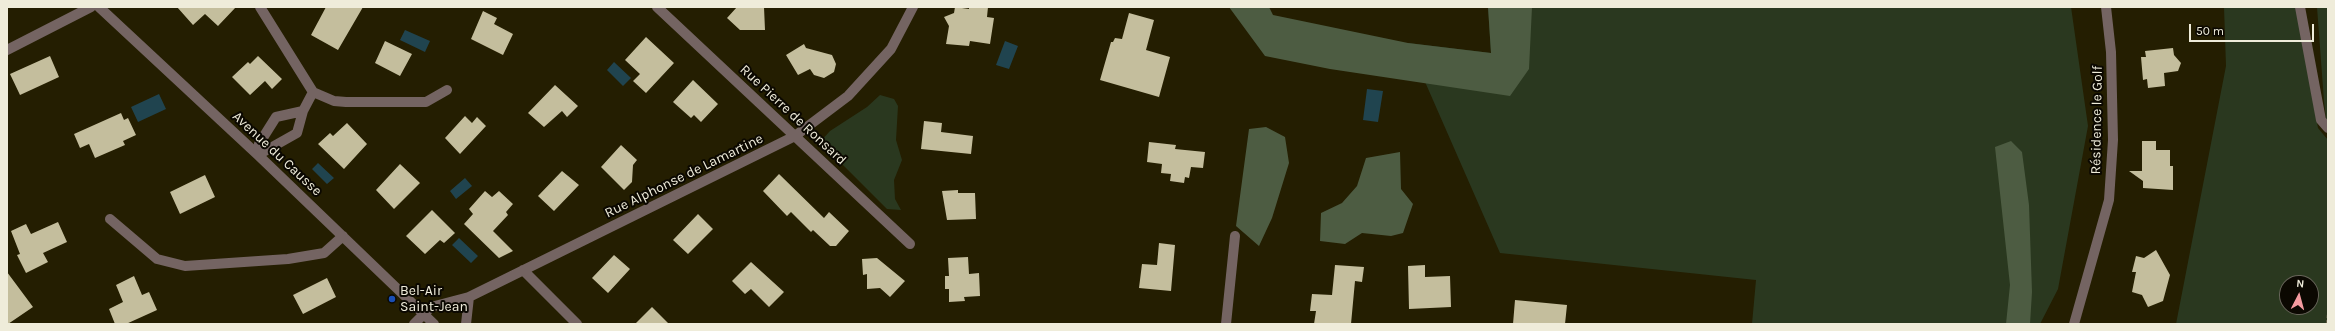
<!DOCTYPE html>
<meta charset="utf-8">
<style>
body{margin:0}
#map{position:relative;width:2335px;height:331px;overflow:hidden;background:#241e01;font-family:Karla,sans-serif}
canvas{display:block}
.frame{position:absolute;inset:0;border:8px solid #efecda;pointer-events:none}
.north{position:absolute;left:2279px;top:275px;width:40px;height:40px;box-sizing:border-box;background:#0b0801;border:1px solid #666358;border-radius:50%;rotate:6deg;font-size:11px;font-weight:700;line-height:16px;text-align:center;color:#efecda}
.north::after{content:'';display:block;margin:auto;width:14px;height:18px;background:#f49b9f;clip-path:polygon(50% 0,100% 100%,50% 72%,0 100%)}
.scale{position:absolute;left:2189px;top:24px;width:125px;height:18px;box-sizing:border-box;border:2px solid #efecda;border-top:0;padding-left:5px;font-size:12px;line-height:14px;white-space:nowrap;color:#efecda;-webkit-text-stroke:3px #0b0801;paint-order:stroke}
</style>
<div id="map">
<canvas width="2335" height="331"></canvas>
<div class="frame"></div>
<div class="north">N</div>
<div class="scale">50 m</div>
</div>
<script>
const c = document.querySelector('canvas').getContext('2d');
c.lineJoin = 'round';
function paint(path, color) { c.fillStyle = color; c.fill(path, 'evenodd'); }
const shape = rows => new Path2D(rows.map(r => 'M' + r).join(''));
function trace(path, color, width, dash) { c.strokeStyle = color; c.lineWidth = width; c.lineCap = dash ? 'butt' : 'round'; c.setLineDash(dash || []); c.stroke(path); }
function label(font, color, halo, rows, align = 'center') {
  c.font = font + ' Karla,sans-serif'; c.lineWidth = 4; c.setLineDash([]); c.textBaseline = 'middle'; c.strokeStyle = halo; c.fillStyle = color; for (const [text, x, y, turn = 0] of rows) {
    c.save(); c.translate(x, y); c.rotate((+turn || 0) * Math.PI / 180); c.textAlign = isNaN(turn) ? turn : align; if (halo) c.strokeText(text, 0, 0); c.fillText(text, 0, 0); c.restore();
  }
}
const green = shape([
 [1488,7,2071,7,2088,126,2058,289,2040,324,1752,324,1756,280,1500,253,1408,43,1491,53],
 [2224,7,2296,7,2318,128,2328,140,2328,324,2176,324,2226,66],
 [2287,283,2311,283,2311,307,2287,307],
 [2317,7,2328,7,2328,136,2324,101],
 [880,95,894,99,898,106,896,140,902,160,894,180,895,199,901,210,887,209,820,142,830,131,867,107]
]);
const forest = shape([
 [1229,7,1269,7,1273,15,1408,43,1491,53,1488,7,1532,7,1529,69,1510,96,1330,69,1265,56],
 [1266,127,1285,137,1289,163,1272,218,1259,246,1236,226,1249,129],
 [2011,141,2022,152,2029,205,2032,292,2030,324,2006,324,2010,285,1995,147],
 [1400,152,1401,189,1413,204,1403,233,1391,236,1362,233,1345,244,1320,241,1321,213,1342,203,1357,186,1366,158]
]);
const water = shape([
 [405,30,430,41,425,52,400,40],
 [1005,41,1018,46,1009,69,996,65],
 [614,62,631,78,623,86,607,70],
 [1367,89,1383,91,1378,122,1363,120],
 [159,94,166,109,138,122,131,107],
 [318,163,334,178,327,184,312,169],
 [465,178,472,186,456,199,450,191],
 [459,238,478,256,471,263,452,245]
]);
const building = shape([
 [177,7,236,7,218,26,205,14,193,25],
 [326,7,363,7,338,50,311,35],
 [737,7,764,7,765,30,740,30,727,18],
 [955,7,969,9,969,7,988,7,987,17,994,18,990,44,970,41,969,46,946,44,949,26,944,17,954,13],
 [483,11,497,18,494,24,513,34,503,55,471,39],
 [1129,13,1154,20,1146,50,1170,57,1159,97,1100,80,1111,42,1113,42,1115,38,1122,39],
 [646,37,674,63,646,93,633,81,640,74,625,60],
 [385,41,412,54,400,76,375,63],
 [804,44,806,48,832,55,836,64,834,72,824,78,814,75,810,69,798,75,786,55],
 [2173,48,2174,55,2181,63,2178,71,2164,73,2165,86,2148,88,2147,79,2143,80,2141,57,2146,57,2145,51],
 [50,56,59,77,20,95,10,74],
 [258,56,282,79,272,89,265,81,250,95,232,77,248,62,250,64],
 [693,80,718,104,701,122,694,115,691,118,673,102],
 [555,85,578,106,567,117,562,111,544,127,528,113],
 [121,113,124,120,128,118,136,135,123,141,125,145,95,158,89,144,80,148,74,134],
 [465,116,472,123,477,117,486,126,460,154,445,138],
 [924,121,942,123,941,132,973,136,971,154,921,149],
 [347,123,367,144,344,169,318,144,330,133,333,136],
 [2142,141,2156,141,2156,150,2170,150,2170,166,2173,166,2173,190,2143,188,2143,181,2129,171,2142,171],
 [1149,142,1176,145,1175,149,1205,152,1203,168,1191,167,1189,178,1185,177,1184,183,1170,181,1171,174,1161,173,1162,164,1147,162],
 [621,145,637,160,633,165,632,182,624,190,601,167],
 [400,164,420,183,394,209,376,190],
 [562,171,579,185,554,211,538,196],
 [779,174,824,218,829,212,849,231,836,246,830,246,813,230,811,232,791,212,787,216,763,191],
 [205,175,215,197,180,214,170,192],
 [958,190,958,193,975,193,976,219,947,220,942,191],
 [485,191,492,197,499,191,513,204,506,212,508,215,493,231,513,251,499,258,464,224,473,214,469,209],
 [432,210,455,233,444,243,440,240,425,254,406,236],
 [698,214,713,229,688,254,673,240],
 [58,222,67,242,43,253,48,262,26,273,17,255,20,254,11,231,26,224,31,234],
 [1159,243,1175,245,1171,291,1139,288,1142,264,1157,265],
 [2156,250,2170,275,2163,301,2148,307,2142,295,2132,292,2136,272,2132,272,2136,256,2144,258],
 [614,255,630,269,608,293,592,278],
 [968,257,969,274,979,273,980,296,964,297,965,301,949,302,949,289,945,289,945,276,949,276,948,258],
 [877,258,905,281,890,297,880,288,867,289,867,274,863,275,862,259],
 [751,262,784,292,769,307,751,289,745,294,732,281],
 [1335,265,1364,267,1362,282,1355,281,1351,324,1314,324,1316,311,1310,311,1312,294,1332,295],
 [1425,265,1425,277,1450,276,1451,307,1409,309,1408,266],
 [7,272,33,307,8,324,7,324],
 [134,276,142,295,149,292,157,310,126,324,115,324,109,309,123,302,116,285],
 [327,278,336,297,303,314,293,295],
 [1515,300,1567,305,1565,324,1513,324],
 [652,307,669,324,635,324]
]);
const path = shape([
 [2327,324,2328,315]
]);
const minor = shape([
 [99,7,258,155,434,324],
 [260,7,313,92,334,101,346,102,426,102,447,90],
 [657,7,910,244],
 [2300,7,2321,120,2328,128],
 [7,50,91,7],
 [303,111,297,133,258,155,259,144,276,117,303,111],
 [303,111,313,92],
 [110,219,157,259,185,266,288,259,324,253,343,236],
 [523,270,577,324],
 [414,324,431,307,469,297,795,136,848,96,891,49,913,7],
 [466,324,469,297],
 [1226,324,1235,236],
 [2074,324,2109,200,2113,140,2111,52,2106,7]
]);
const markers = [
 [392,299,4,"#1a4fb4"]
];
const streetNames = [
 ["Rue Pierre de Ronsard",793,115,43],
 ["Résidence le Golf",2097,120,-89],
 ["Avenue du Causse",277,154,43],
 ["Rue Alphonse de Lamartine",684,176,-26]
];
const poiNames = [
 ["Bel-Air",400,291],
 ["Saint-Jean",400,307]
];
paint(green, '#2a381f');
paint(forest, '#4d5c42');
paint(water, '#20444f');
paint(building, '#c4be9d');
trace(path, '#625d44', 2.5, [4, 2]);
trace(minor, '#746462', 10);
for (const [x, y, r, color] of markers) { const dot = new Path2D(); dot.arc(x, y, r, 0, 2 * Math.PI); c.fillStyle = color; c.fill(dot); trace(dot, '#0b0801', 1.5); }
label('14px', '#efecda', '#0b0801', streetNames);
label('14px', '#efecda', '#0b0801', poiNames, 'left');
</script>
